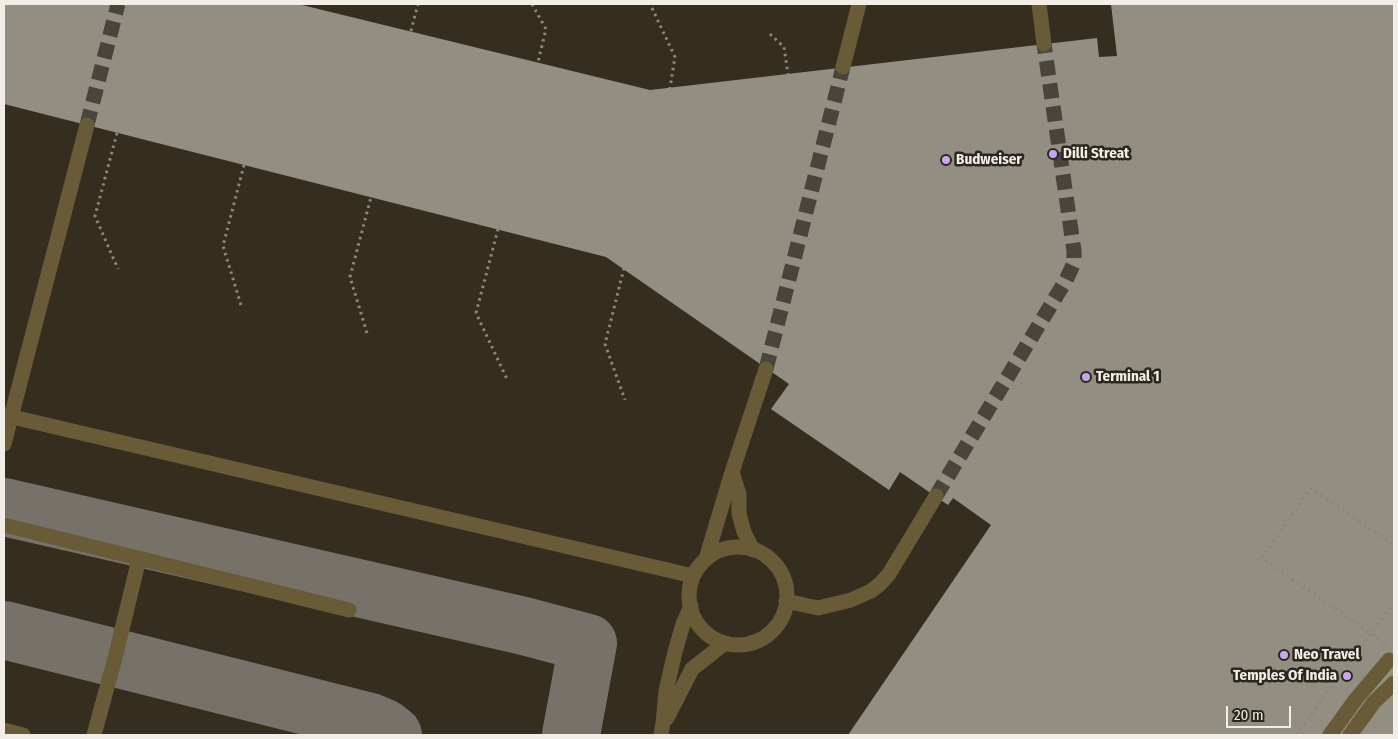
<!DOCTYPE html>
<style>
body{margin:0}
#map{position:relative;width:1398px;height:739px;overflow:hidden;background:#2b271e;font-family:"Fira Sans Condensed",sans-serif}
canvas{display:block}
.frame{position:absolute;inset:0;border:5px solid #f0eee7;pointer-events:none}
.scale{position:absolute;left:1226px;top:706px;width:65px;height:22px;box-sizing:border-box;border:2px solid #f0eee7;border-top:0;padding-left:6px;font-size:15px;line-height:18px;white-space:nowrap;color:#f0eee7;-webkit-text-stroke:4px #2b271e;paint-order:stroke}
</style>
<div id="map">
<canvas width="1398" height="739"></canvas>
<div class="frame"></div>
<div class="scale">20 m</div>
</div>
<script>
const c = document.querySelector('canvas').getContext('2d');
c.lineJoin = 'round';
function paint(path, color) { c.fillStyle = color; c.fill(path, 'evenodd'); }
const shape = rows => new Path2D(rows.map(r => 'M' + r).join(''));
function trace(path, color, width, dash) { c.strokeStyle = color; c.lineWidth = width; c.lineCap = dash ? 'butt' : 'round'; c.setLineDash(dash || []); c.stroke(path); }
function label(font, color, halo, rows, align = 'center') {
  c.font = font + ' "Fira Sans Condensed",sans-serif'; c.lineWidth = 5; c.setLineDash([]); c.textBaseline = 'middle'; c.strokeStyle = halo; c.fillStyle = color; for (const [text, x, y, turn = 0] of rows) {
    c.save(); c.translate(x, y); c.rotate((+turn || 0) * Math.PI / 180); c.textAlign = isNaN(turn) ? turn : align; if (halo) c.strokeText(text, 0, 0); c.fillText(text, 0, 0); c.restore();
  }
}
const built = shape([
 [4,4,1394,4,1394,735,4,735]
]);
const taxiway = shape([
 [4,507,524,626,588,643,571,735],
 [4,630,370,722,384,728,393,735]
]);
const building = shape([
 [4,4,298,4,650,90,1097,38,1099,57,1117,56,1111,4,1394,4,1394,735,848,735,991,525,953,498,948,505,900,472,889,490,771,409,789,384,606,257,4,104]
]);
const minorTunnel = shape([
 [87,125,118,4],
 [766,369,843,67],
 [936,496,1066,280,1074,263,1074,251,1044,44]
]);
const path = shape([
 [532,4,546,29,538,62],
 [652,8,675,57,670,88],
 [411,31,418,4],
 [770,34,784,47,788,74],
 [117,133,95,216,118,269],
 [498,229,476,313,507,379],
 [624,268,605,344,625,400],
 [241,305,223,246,244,165],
 [367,333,350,277,371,197],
 [1385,643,1262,558,1311,488,1394,545],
 [1296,735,1394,602]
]);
const minor = shape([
 [1039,4,1044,44],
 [843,67,859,4],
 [4,415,693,576],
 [4,444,87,125],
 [732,472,739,494,739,514,744,532,753,550],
 [4,525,349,610],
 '689 596a49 49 0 1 1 98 0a49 49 0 1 1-98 0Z',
 [706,559,732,472,766,369],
 [786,601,818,608,851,600,871,591,880,584,889,574,936,496],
 [667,718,692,669,725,643],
 [4,730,23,735],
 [94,735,115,658,139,559],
 [661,735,663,723,666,691,675,652,683,624,691,606],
 [1330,735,1356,699,1389,660],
 [1350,735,1374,702,1394,683]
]);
const markers = [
 [1053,154,5,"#c8a5ee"],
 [946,160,5,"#c8a5ee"],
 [1086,377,5,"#c8a5ee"],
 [1284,655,5,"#c8a5ee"],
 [1347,676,5,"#c8a5ee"]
];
const poiNames = [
 ["Dilli Streat",1063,154],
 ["Budweiser",956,160],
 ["Terminal 1",1096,377],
 ["Neo Travel",1294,655],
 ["Temples Of India",1337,676,"right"]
];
paint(built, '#352e1f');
trace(taxiway, '#76726a', 58);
paint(building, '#928e82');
trace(minorTunnel, '#49453c', 15, [15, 8]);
trace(path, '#8a877f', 3, [2.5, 4]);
trace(minor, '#695b37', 15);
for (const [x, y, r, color] of markers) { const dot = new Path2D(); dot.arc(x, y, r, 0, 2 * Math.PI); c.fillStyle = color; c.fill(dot); trace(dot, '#2b271e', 2); }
label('bold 15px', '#f0eee7', '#2b271e', poiNames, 'left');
</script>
